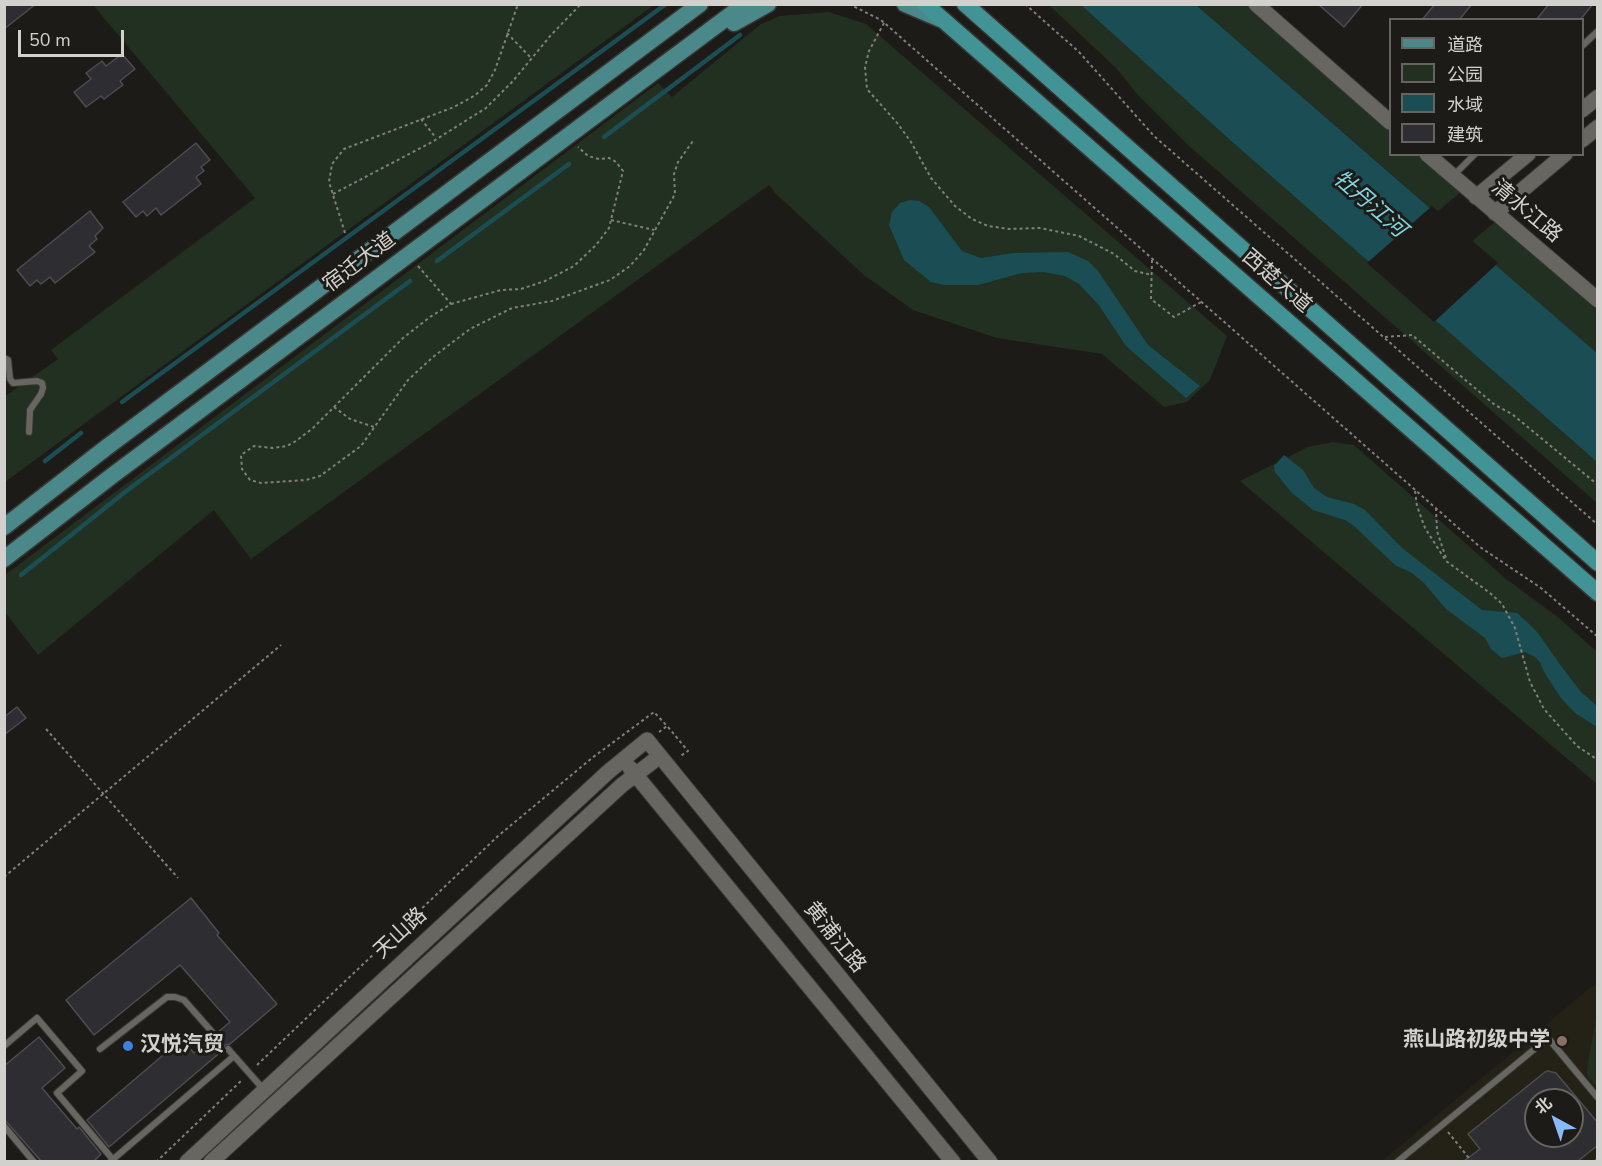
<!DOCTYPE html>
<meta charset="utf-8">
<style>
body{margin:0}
#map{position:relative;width:1602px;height:1166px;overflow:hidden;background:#1d1b17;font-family:"Nunito Sans","Noto Sans SC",sans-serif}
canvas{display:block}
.frame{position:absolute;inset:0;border:6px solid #d2d1ce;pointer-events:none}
.legend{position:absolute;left:1389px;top:18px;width:195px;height:138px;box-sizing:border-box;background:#1d1b17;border:2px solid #656460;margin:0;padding:8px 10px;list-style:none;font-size:18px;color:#d2d1ce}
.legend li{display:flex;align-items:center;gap:12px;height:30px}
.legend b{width:30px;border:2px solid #656460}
.north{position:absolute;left:1524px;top:1088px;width:60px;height:60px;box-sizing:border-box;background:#1d1b17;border:2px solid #656460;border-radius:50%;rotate:320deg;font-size:16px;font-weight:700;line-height:24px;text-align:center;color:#d2d1ce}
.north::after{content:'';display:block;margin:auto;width:21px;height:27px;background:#87bbfb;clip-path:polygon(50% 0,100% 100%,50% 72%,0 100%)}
.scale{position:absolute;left:18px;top:30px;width:106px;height:27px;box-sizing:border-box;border:3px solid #d2d1ce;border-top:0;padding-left:8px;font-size:18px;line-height:21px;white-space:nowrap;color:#d2d1ce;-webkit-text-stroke:4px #1d1b17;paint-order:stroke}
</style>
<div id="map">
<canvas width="1602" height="1166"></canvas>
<div class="frame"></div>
<ul class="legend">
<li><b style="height:8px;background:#4b8889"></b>道路</li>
<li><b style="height:16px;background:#213021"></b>公园</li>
<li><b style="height:16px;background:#1b4e54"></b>水域</li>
<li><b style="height:16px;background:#2e2d32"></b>建筑</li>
</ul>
<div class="north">北</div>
<div class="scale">50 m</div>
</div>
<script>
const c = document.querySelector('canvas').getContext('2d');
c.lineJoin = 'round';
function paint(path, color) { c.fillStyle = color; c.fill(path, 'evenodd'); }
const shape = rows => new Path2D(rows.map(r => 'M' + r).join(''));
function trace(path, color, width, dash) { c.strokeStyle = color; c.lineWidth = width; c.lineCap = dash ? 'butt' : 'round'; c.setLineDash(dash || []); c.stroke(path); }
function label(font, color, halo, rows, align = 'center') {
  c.font = font + ' "Nunito Sans","Noto Sans SC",sans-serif'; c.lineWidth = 6; c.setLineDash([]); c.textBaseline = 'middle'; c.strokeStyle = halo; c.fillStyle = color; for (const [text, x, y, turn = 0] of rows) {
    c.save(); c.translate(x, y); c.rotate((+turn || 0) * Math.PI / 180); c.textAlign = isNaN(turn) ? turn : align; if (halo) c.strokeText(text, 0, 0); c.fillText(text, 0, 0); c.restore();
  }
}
const built = shape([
 [1597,982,1597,1161,1382,1161],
 [1536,1100,1572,1100,1572,1136,1536,1136]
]);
const green = shape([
 [93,5,654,5,5,482,4,397,58,359,51,350,255,198],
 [1049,5,1081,5,1230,140,1597,462,1597,503,1188,145,1138,95,1117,69],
 [1196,5,1249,5,1390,128,1390,154,1420,155,1462,191,1436,213],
 [829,12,866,24,1227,336,1210,380,1187,402,1164,407,1102,354,997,338,913,310,865,276,776,194,769,185,251,559,214,510,38,655,5,612,5,575,658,83,672,97,761,24,780,16],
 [1495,222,1597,309,1597,353,1470,243],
 [1333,442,1354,445,1505,578,1559,618,1597,652,1597,784,1240,481,1308,447],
 [1597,1014,1597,1087,1587,1075,1588,1061]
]);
const water = shape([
 [1081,5,1196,5,1597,353,1597,462,1230,140],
 [910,200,919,201,929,207,962,251,981,258,1014,253,1068,252,1088,261,1098,271,1148,345,1200,386,1186,398,1126,346,1098,304,1079,284,1065,276,1043,272,1022,273,978,285,944,285,931,282,904,260,889,225,892,212,900,203],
 [1284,455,1303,470,1314,488,1327,497,1354,504,1365,510,1402,548,1482,610,1517,613,1528,623,1538,633,1561,666,1581,692,1597,706,1597,727,1575,713,1561,698,1544,672,1540,662,1535,657,1525,652,1502,658,1491,649,1485,638,1446,609,1424,583,1412,573,1395,565,1354,526,1345,520,1313,510,1292,493,1275,472,1274,466]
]);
const pier = shape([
 [1432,206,1498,263,1434,322,1367,263]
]);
const stream = shape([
 [604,137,740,35],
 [437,261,569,164],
 [122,402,666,4],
 [45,461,81,433],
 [21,575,125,492,410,281]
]);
const building = shape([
 [4,4,36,4,4,29,4,4],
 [1318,4,1363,4,1344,27,1318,4],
 [1435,4,1472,4,1459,20,1422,20,1435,4],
 [1549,4,1593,4,1580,20,1536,20,1549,4],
 [122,54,135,69,120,81,123,85,104,99,101,96,86,107,74,92,91,79,86,73,102,61,106,66,122,54],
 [196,143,210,160,201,167,204,171,196,177,201,184,161,215,156,208,147,216,143,211,136,217,123,202,196,143],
 [90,211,103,228,95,236,97,239,89,246,95,252,55,283,50,277,41,284,37,280,30,286,17,270,90,211],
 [17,707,26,718,4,735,4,717,17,707],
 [191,898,219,933,217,935,277,1004,230,1044,225,1045,223,1050,109,1147,87,1120,182,1039,194,1053,211,1038,216,1037,218,1032,230,1022,180,965,94,1035,66,1000,191,898],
 [39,1037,65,1068,42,1088,77,1129,79,1127,101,1154,94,1161,41,1161,4,1119,4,1066,39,1037],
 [1548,1071,1556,1073,1598,1123,1598,1145,1578,1161,1464,1161,1480,1149,1468,1134,1545,1072,1548,1071],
 [1536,1100,1572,1100,1572,1136,1536,1136,1536,1100]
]);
const path = shape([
 [849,4,881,20,1480,547,1541,588,1598,637],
 [1025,4,1079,52,1154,136,1598,525],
 [884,23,869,51,865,67,867,89,898,124,911,142,931,178,955,206,972,219,988,226,1009,229,1040,228,1079,236,1114,254,1135,271,1152,275],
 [507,33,531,58],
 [421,119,436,138],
 [333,194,432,142,486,108,513,81,551,35,581,4],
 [611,220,654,230],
 [345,233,329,182,332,164,344,149,454,107,474,96,487,85,495,70,518,4],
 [1152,260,1151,299,1174,317,1201,302],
 [418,266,451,304,430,317,403,338,313,428,296,441,287,446,273,448,254,446,241,455,242,469,250,480,261,483,306,480,320,476,361,446,408,380,433,357,470,329,512,308,552,301,610,280,630,266,644,250,675,194,674,174,678,162,693,141],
 [451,304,501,290,521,289,545,281,574,266,596,245,609,228,623,171,616,162,609,158,599,159,588,156,578,147],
 [1385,337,1412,335,1495,405,1512,414,1598,485],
 [334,407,350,419,374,427],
 [1415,491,1417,506,1425,528,1446,561,1490,593,1502,604,1515,628,1530,682,1544,709,1577,746,1598,760],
 [1436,508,1437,531,1446,558],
 [668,727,688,751,679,757],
 [46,729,178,878],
 [4,877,281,645],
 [257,1065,498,836,592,758,654,712,667,726,659,732],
 [1448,1132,1472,1162],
 [156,1162,242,1080],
 [1594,1162,1598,1158]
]);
const service = shape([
 [1582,46,1598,31],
 [1454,175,1475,154],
 [4,358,8,360,10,379,13,383,37,381,42,383,43,388,41,394,30,410,29,432],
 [4,1046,37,1018,82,1071,57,1093,115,1162],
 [100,1049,167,997,175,997,184,1000,213,1033],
 [228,1049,265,1091],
 [4,1126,34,1162],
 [111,1161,234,1056],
 [1397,1162,1548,1038,1598,1098]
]);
const tertiary = shape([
 [1256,4,1390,122],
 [1582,110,1598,97],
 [1582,140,1598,127],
 [1427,154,1598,300],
 [1476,197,1528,154],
 [1495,213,1565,154],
 [630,768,953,1162],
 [187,1162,608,772,647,740,990,1162],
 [211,1162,622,785,660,756]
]);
const primary = shape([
 [905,4,940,19],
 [734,23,768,4],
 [4,527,107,447,700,4],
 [4,559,113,475,745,4]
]);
const trunk = shape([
 [925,4,1598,593],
 [965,4,1598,563]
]);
const markers = [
 [1562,1041,6,"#8d6e63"],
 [128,1046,6,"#3f7fe0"]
];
const streetNames = [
 ["清水江路",1526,212,40],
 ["宿迁大道",360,263,-37],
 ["西楚大道",1276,282,41],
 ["天山路",401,934,-43],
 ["黄浦江路",834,938,51]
];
const poiNames = [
 ["燕山路初级中学",1550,1041],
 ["汉悦汽贸",140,1046,"left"]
];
const waterNames = [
 ["牡丹江河",1369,205,41]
];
paint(built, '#242117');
paint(green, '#213021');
paint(water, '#1b4e54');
paint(pier, '#1d1b17');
trace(stream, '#1b4e54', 4.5);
paint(building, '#2e2d32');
trace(building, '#4d4c51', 1.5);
trace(service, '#383734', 8);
trace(tertiary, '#383734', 17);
trace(primary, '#383734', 19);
trace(trunk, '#383734', 19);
trace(path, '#807f7b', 2, [3, 3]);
trace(service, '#676661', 6);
trace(tertiary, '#676661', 15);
trace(primary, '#4b8889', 16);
trace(trunk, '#429396', 16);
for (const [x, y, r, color] of markers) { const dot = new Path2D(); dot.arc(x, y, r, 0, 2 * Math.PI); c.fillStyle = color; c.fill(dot); trace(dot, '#1d1b17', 2); }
label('21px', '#d2d1ce', '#1d1b17', streetNames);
label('bold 21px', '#d2d1ce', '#1d1b17', poiNames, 'right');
label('italic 22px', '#81d6e2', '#1d1b17', waterNames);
</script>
